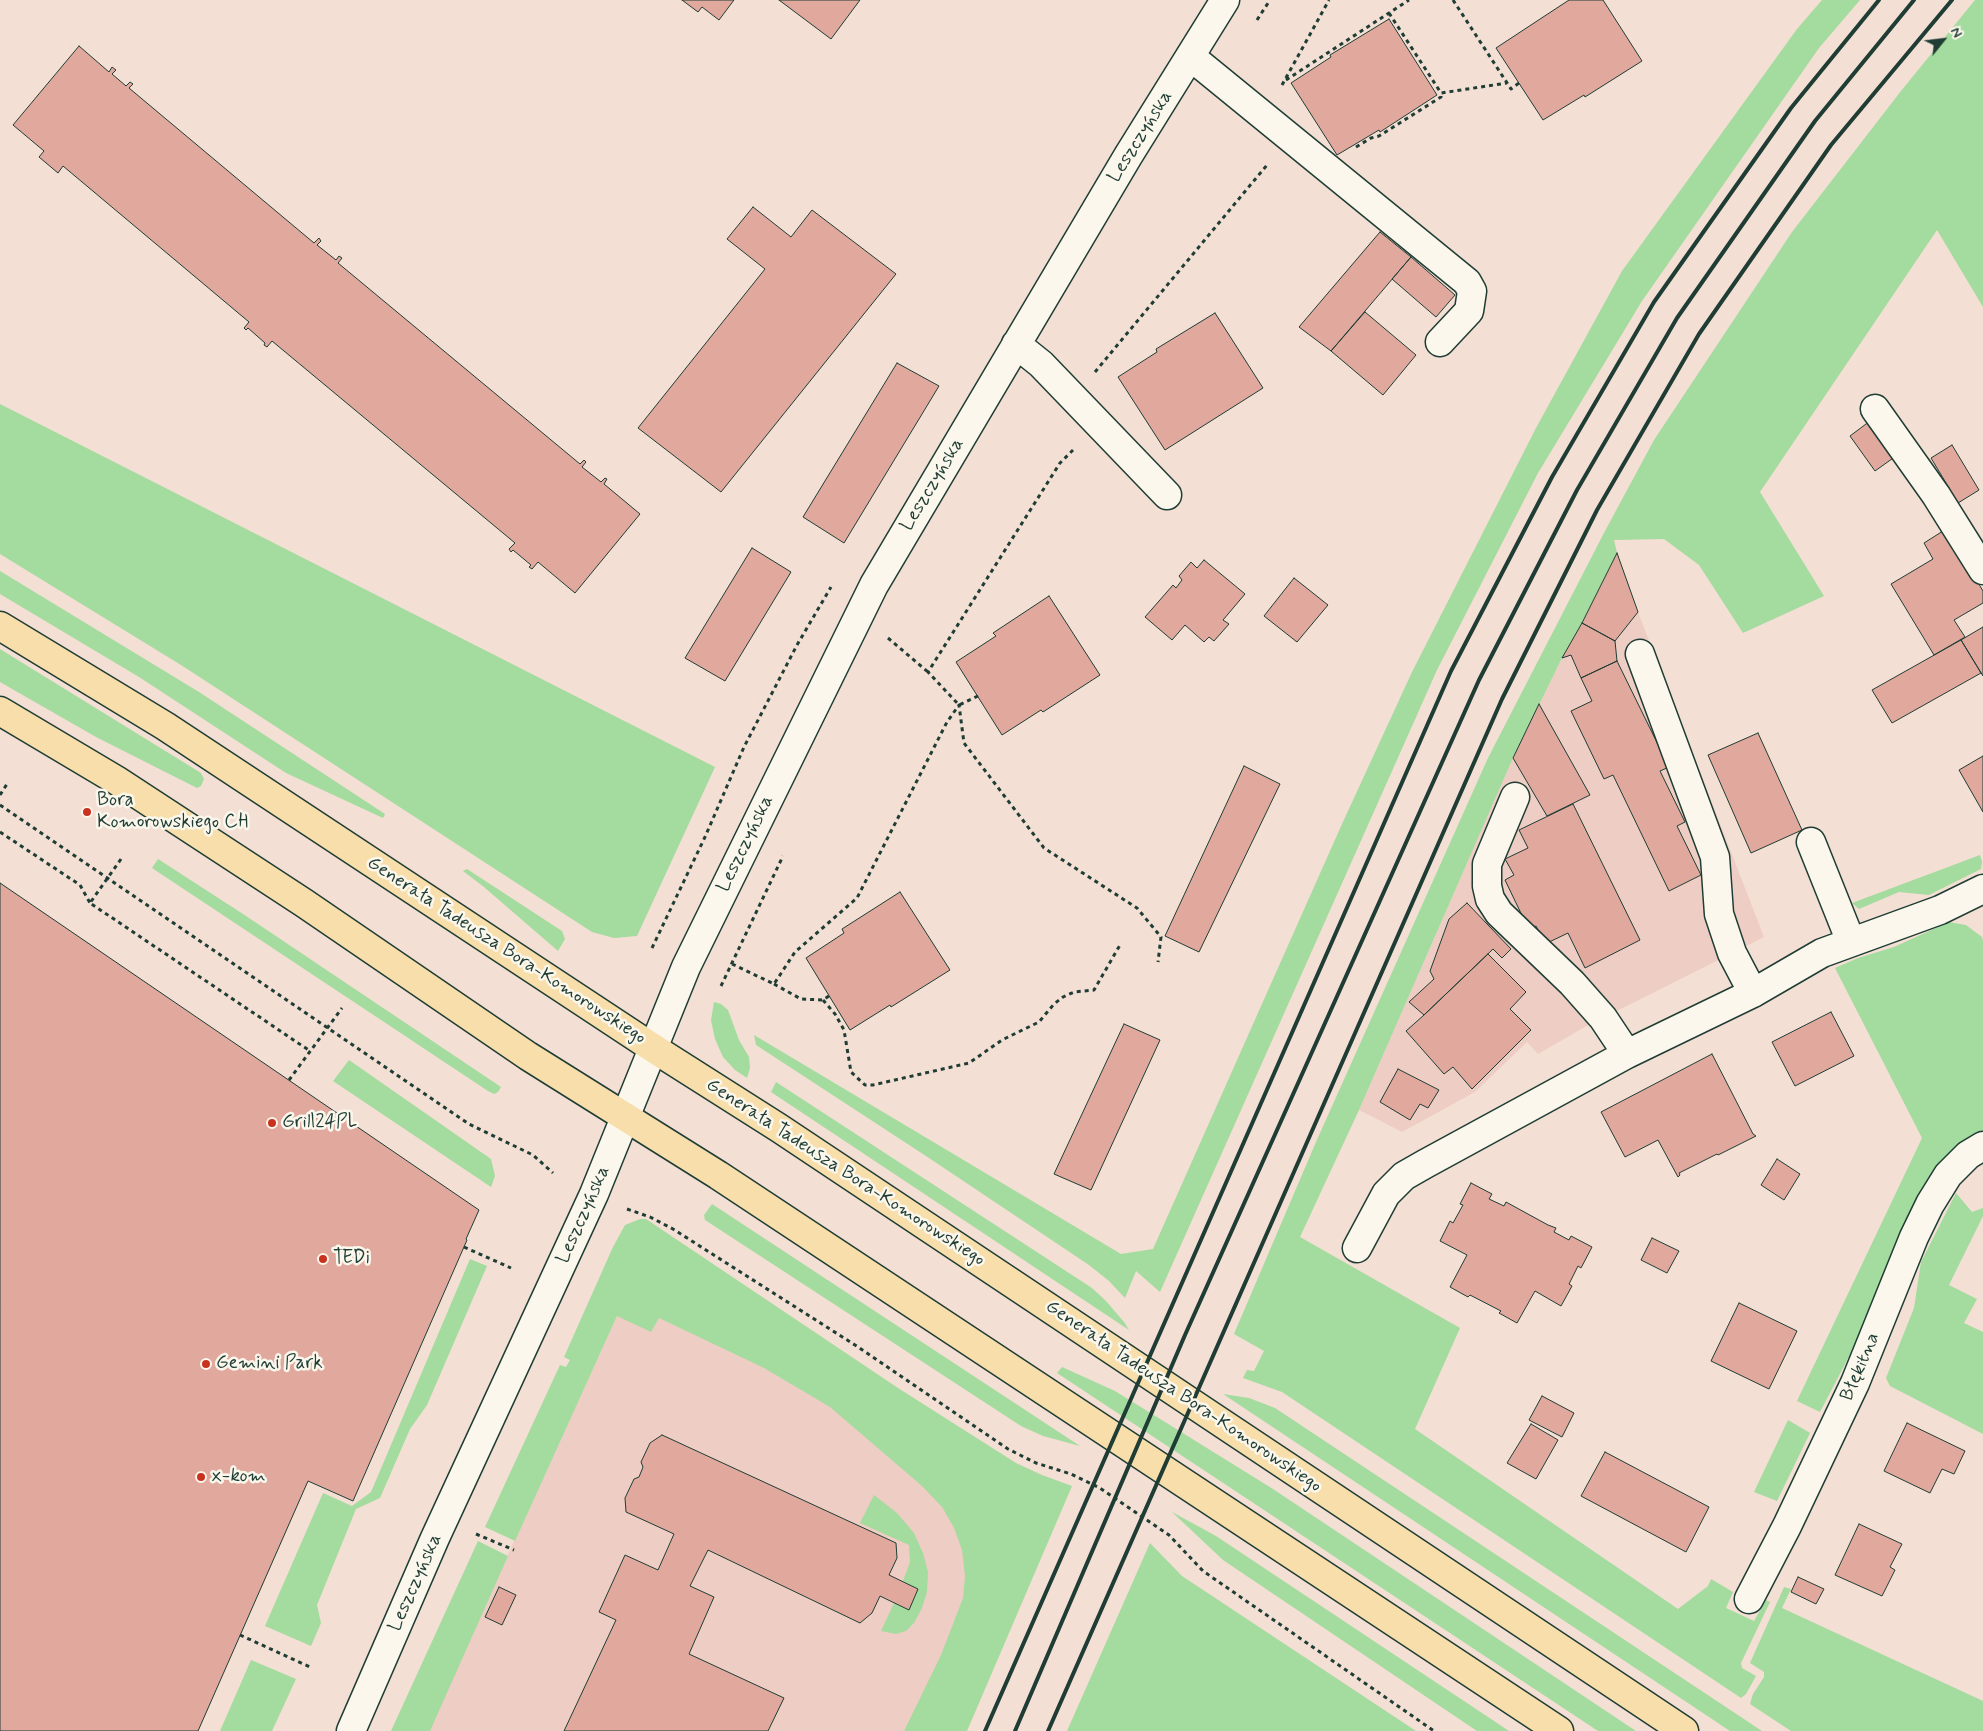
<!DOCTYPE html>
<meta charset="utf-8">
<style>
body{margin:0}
#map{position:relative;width:1983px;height:1731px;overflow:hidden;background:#f3dfd4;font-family:Mynerve,sans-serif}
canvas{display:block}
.north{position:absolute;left:1918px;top:15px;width:50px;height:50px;-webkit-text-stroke:4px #fbf7ec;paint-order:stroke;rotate:61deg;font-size:14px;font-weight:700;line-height:20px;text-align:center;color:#1f3d34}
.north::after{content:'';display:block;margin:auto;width:18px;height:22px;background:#1f3d34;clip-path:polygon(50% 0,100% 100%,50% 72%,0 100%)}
</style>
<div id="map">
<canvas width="1983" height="1731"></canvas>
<div class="north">N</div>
</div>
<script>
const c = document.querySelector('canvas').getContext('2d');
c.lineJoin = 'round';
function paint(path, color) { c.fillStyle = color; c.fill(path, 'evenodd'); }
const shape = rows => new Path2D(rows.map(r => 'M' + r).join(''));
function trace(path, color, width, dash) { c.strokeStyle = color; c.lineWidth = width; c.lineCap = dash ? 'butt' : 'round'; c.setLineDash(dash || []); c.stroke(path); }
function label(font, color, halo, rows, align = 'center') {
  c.font = font + ' Mynerve,sans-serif'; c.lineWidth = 5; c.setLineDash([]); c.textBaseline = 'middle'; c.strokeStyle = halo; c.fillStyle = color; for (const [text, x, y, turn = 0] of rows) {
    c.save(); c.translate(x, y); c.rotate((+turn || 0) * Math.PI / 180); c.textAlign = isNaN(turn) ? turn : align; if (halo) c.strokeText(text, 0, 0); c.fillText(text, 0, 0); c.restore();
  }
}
const built = shape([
 [1617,553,1638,612,1764,937,1585,1027,1538,1054,1527,1042,1475,1092,1402,1132,1359,1110,1513,758,1562,658,1582,623],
 [661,1281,1020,1525,929,1731,420,1731,470,1623,483,1609,617,1316]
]);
const green = shape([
 [1822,0,1860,0,1819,48,1642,301,1538,473,1437,670,1160,1292,1136,1271,1125,1298,1109,1281,1089,1265,926,1156,756,1045,754,1035,1121,1254,1153,1249,1342,824,1412,672,1536,428,1622,271,1797,29],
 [1975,0,1983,0,1983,307,1937,230,1760,492,1824,596,1743,633,1699,565,1664,539,1614,540,1617,553,1582,623,1562,658,1513,758,1359,1110,1300,1237,1460,1328,1415,1429,1678,1609,1708,1586,1711,1579,1733,1592,1726,1608,1754,1621,1766,1600,1770,1602,1741,1663,1742,1668,1756,1676,1746,1694,1741,1698,1282,1392,1243,1378,1247,1370,1254,1371,1264,1351,1234,1334,1316,1142,1488,758,1605,531,1654,440,1792,232,1901,91],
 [0,404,715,767,637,936,614,938,592,932,181,665,0,554],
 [0,571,199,692,385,814,383,818,286,773,139,677,0,594],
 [0,649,201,773,204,779,201,786,197,788,96,737,0,682],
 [1980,855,1982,862,1981,869,1929,895,1899,892,1859,909,1852,903],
 [158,859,243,914,501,1087,498,1092,494,1094,488,1091,152,868],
 [467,869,562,931,565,939,558,951,484,887,463,871],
 [1949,922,1966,925,1982,937,1983,941,1983,1130,1945,1157,1929,1178,1902,1231,1854,1347,1820,1412,1797,1401,1922,1138,1835,968,1858,958,1894,947],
 [714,1002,721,1004,728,1010,739,1040,749,1057,750,1068,747,1078,735,1070,723,1057,715,1039,711,1020],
 [349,1060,491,1159,495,1176,491,1187,333,1081],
 [776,1082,1092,1288,1106,1301,1124,1322,1129,1330,771,1092],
 [1956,1193,1972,1212,1983,1208,1983,1216,1949,1285,1977,1299,1964,1323,1983,1332,1983,1434,1890,1386,1886,1378,1914,1308,1921,1262],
 [712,1204,1080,1446,1043,1436,1021,1426,705,1220,704,1215],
 [640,1219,646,1219,898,1388,1016,1463,1042,1475,1072,1486,967,1731,904,1731,941,1655,963,1598,965,1576,962,1550,954,1528,942,1507,922,1486,830,1407,764,1368,659,1318,651,1332,617,1316,515,1541,485,1527,560,1365,566,1367,570,1360,564,1357,613,1247,625,1225],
 [470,1259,487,1266,427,1405,410,1429,380,1498,356,1509,317,1605,321,1623,311,1646,265,1626,323,1493,352,1506,371,1492],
 [1062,1367,1115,1391,1273,1489,1636,1731,1598,1731,1057,1373],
 [1223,1394,1249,1398,1275,1408,1762,1731,1730,1731],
 [1788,1420,1810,1433,1777,1501,1754,1492],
 [874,1495,897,1513,914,1533,923,1553,928,1572,927,1592,922,1608,914,1623,906,1631,896,1634,881,1631,894,1603,909,1609,918,1589,903,1581,910,1562,909,1545,860,1523],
 [1172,1512,1216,1536,1509,1731,1477,1731,1223,1560],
 [478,1541,508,1556,430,1731,391,1731],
 [1150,1543,1182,1576,1416,1731,1067,1731],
 [1784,1587,1791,1589,1782,1608,1983,1701,1983,1731,1791,1731,1750,1704,1753,1694,1764,1677,1764,1672,1750,1663],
 [251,1660,296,1679,272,1731,220,1731]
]);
const building = shape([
 [682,0,734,0,719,20,702,7,698,12,682,0],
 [779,0,860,0,831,39,779,0],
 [1569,0,1603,0,1642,61,1585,97,1584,95,1543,120,1496,48,1569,0],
 [1389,19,1437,95,1380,132,1379,130,1337,155,1291,83,1331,57,1330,55,1389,19],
 [79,46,109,72,112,67,116,70,112,74,126,86,130,82,133,84,129,88,314,243,319,238,321,241,317,245,336,260,339,256,342,258,338,263,580,464,584,460,586,462,582,467,601,482,605,478,607,479,604,484,640,514,575,593,538,562,532,569,529,567,531,565,513,550,511,552,509,549,515,543,272,341,267,347,264,345,265,343,248,328,246,330,244,328,249,322,63,166,58,173,39,157,44,151,13,125,79,46],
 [753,207,791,237,812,210,896,274,721,492,638,428,765,269,727,239,753,207],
 [1380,232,1411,257,1331,351,1299,327,1380,232],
 [1411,257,1455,295,1436,317,1392,279,1411,257],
 [1365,312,1416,355,1383,395,1331,351,1365,312],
 [1215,313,1263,388,1165,450,1118,377,1157,352,1156,349,1215,313],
 [897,363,939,386,844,543,803,517,897,363],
 [1870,421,1896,456,1875,471,1850,436,1870,421],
 [1952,445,1979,490,1958,503,1931,458,1952,445],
 [1943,531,1956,546,1983,591,1983,603,1954,620,1965,637,1934,655,1891,584,1933,559,1924,543,1943,531],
 [752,548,791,572,725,681,685,658,752,548],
 [1617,553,1638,612,1615,641,1582,623,1617,553],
 [1204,560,1245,594,1223,620,1229,624,1214,641,1209,637,1204,642,1185,625,1172,640,1145,617,1173,585,1176,588,1182,580,1179,576,1191,562,1197,568,1204,560],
 [1294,578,1328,605,1297,642,1264,616,1294,578],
 [1049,596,1100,675,1043,712,1041,710,1002,735,956,662,996,636,993,633,1049,596],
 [1582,623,1615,641,1617,661,1581,678,1571,655,1562,658,1582,623],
 [1983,627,1983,676,1961,640,1983,627],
 [1961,640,1981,673,1892,723,1872,690,1961,640],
 [1617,661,1669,767,1660,771,1685,822,1677,826,1701,875,1669,891,1613,775,1604,779,1571,711,1592,701,1581,678,1617,661],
 [1539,704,1590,795,1547,816,1513,758,1539,704],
 [1758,733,1802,830,1751,853,1708,755,1758,733],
 [1983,756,1983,812,1959,770,1983,756],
 [1244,766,1280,784,1199,952,1165,936,1244,766],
 [1573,804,1640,940,1585,968,1568,933,1545,944,1536,926,1529,930,1505,880,1514,875,1505,859,1528,848,1519,830,1573,804],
 [0,883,479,1210,466,1239,467,1240,353,1501,308,1481,198,1731,0,1731,0,883],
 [900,892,950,970,891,1007,890,1005,850,1030,806,958,844,933,842,929,900,892],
 [1467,903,1511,949,1502,958,1493,949,1424,1015,1409,1002,1434,979,1430,971,1449,919,1467,903],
 [1488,954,1526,992,1510,1009,1531,1030,1472,1089,1453,1067,1444,1074,1406,1031,1424,1015,1488,954],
 [1831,1012,1854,1056,1795,1086,1772,1042,1831,1012],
 [1124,1024,1160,1040,1091,1190,1054,1174,1124,1024],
 [1712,1054,1753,1134,1756,1136,1718,1155,1717,1154,1679,1173,1680,1175,1678,1177,1658,1140,1625,1157,1601,1112,1712,1054],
 [1398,1069,1439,1090,1428,1108,1420,1104,1410,1120,1380,1102,1398,1069],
 [1777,1159,1800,1174,1784,1200,1761,1185,1777,1159],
 [1471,1183,1492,1194,1489,1199,1504,1206,1506,1202,1548,1225,1556,1228,1554,1232,1569,1240,1571,1236,1592,1247,1581,1268,1578,1266,1569,1284,1572,1286,1561,1306,1535,1291,1517,1323,1499,1313,1501,1311,1470,1295,1468,1297,1450,1287,1467,1255,1440,1241,1450,1221,1453,1223,1463,1205,1460,1204,1471,1183],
 [1652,1238,1679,1251,1667,1273,1641,1260,1652,1238],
 [1739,1303,1797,1331,1769,1389,1711,1361,1739,1303],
 [1542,1396,1574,1413,1562,1437,1529,1420,1542,1396],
 [1907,1423,1965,1451,1954,1474,1942,1469,1930,1493,1884,1471,1907,1423],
 [1531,1424,1558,1440,1536,1479,1507,1463,1531,1424],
 [662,1435,896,1543,897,1558,889,1575,918,1589,909,1610,880,1596,872,1613,860,1623,708,1550,690,1586,714,1597,689,1654,784,1698,768,1731,564,1731,616,1620,599,1612,625,1555,658,1570,674,1534,626,1512,625,1498,634,1479,639,1477,643,1467,641,1462,650,1443,662,1435],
 [1605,1452,1709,1507,1686,1552,1581,1496,1605,1452],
 [1859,1524,1902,1544,1890,1567,1895,1570,1882,1596,1835,1575,1859,1524],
 [1798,1577,1824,1589,1816,1604,1791,1592,1798,1577],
 [499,1587,516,1595,502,1625,485,1617,499,1587]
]);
const path = shape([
 [1453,0,1511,89,1519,83],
 [1389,13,1441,93,1507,83],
 [1257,20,1270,0],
 [1286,80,1409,0],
 [1282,85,1329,0],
 [1356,147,1371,138,1379,136,1441,97,1441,93],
 [1095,372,1267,165],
 [888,638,928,672],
 [978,696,959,705,928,672,1060,463,1073,450],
 [0,795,7,784],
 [0,805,469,1124,533,1155,553,1173],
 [0,832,80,885,90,903],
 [121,859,90,903,310,1051],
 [652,948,705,837,744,747,797,645,831,587],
 [732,964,774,984,795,952,857,898,947,722,959,705,964,743,1044,848,1137,908,1161,937,1158,962],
 [774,984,801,999,823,1000,829,996],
 [721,986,783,856],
 [823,1000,835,1014,844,1030,851,1072,865,1085,873,1085,969,1063,1002,1040,1039,1022,1054,1004,1063,997,1074,992,1094,990,1120,945],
 [289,1080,342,1008],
 [627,1209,650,1217,673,1229,855,1345,1008,1449,1036,1463,1071,1474,1100,1488,1169,1535,1203,1571,1434,1731],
 [464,1247,511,1268],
 [476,1534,514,1550],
 [240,1635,310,1667]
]);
const minor = shape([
 [1190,56,1467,282,1472,291,1469,311,1440,342],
 [1016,344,1041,364,1167,495],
 [1875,409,1936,495,1983,570],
 [1640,654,1715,857,1719,914,1732,953,1753,993],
 [1515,797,1487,864,1487,886,1490,899,1499,913,1572,983,1603,1018,1627,1054],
 [1811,842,1851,942],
 [1357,1248,1386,1194,1404,1176,1425,1164,1627,1054,1753,993,1822,953,1940,910,1983,889],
 [1749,1599,1787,1526,1855,1383,1914,1237,1930,1204,1948,1175,1968,1155,1983,1146],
 [351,1731,435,1538,594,1194,686,967,874,585,1128,156,1225,0]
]);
const major = shape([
 [0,626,165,726,653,1048,779,1128,1684,1731],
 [0,711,116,780,304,903,528,1056,718,1175,1559,1731]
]);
const rail = shape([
 [985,1731,1451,671,1552,477,1654,302,1791,108,1879,0],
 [1015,1731,1185,1335,1479,680,1577,490,1677,318,1815,121,1914,0],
 [1048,1731,1502,699,1597,510,1699,334,1831,145,1952,0]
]);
const markers = [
 [87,812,5,"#c8321e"],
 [272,1123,5,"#c8321e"],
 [323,1259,5,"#c8321e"],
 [206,1364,5,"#c8321e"],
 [201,1477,5,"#c8321e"]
];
const streetNames = [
 ["Leszczyńska",1141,137,-58],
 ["Leszczyńska",933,485,-59],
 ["Leszczyńska",746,844,-64],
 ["Generała Tadeusza Bora-Komorowskiego",506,951,33],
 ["Generała Tadeusza Bora-Komorowskiego",845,1173,33],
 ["Leszczyńska",584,1215,-66],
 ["Błękitna",1861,1367,-67],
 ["Generała Tadeusza Bora-Komorowskiego",1183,1397,34],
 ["Leszczyńska",416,1583,-66]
];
const poiNames = [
 ["Bora",97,801],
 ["Komorowskiego CH",97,823],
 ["Grill24PL",282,1123],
 ["TEDi",333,1259],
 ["Gemini Park",216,1364],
 ["x-kom",211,1477]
];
paint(built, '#eecec4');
paint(green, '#a4db9f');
paint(building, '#e1a89d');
trace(building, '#1f3d34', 1);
trace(minor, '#1f3d34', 31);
trace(major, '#1f3d34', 31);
trace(path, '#1f3d34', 3, [4, 4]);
trace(minor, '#fbf7ec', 28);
trace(major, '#f8deab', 28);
trace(rail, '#1f3d34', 4);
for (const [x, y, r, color] of markers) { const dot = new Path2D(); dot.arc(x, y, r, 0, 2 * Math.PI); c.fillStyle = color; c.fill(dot); trace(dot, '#fbf7ec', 2); }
label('19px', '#1f3d34', '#fbf7ec', streetNames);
label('19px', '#1f3d34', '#fbf7ec', poiNames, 'left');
</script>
